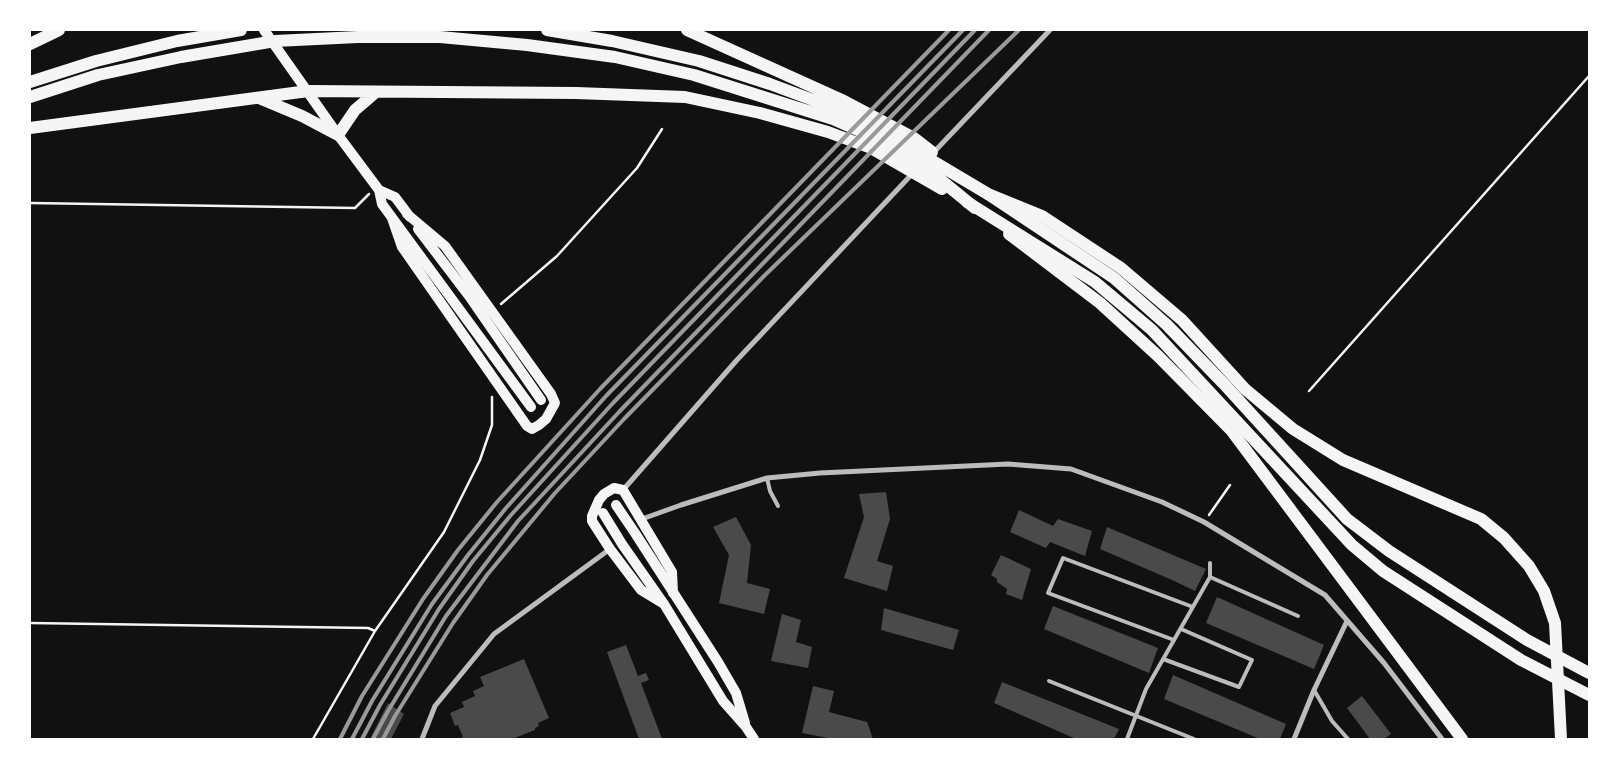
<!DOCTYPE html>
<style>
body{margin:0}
#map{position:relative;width:1619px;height:769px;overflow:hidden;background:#111;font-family:Inter,sans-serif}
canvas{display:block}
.frame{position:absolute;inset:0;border:31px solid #fff;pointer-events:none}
</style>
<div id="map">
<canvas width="1619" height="769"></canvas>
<div class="frame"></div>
</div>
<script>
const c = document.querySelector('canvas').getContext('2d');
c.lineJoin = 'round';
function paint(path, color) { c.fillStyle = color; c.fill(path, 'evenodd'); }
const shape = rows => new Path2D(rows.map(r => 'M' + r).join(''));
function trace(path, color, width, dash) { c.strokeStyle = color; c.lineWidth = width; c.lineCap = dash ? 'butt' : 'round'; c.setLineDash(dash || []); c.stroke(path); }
const building = shape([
 [886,492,890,519,877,561,893,566,887,591,844,578,864,517,859,494],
 [1019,510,1053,526,1058,519,1092,531,1085,556,1050,542,1046,548,1010,532],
 [736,517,751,545,747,583,770,589,764,614,719,603,729,555,713,527],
 [1107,527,1206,569,1195,591,1172,580,1100,549],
 [1001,555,1031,569,1022,600,1006,594,1007,589,997,582,997,579,991,575],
 [1217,597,1324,645,1314,669,1206,623],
 [1053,606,1158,648,1149,673,1044,629],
 [884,608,959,630,953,650,881,630],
 [782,614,801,620,796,642,812,647,808,668,771,661],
 [626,645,638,676,646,673,649,680,641,683,662,739,639,739,607,652],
 [524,659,549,718,538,723,539,726,535,728,535,730,512,739,458,739,463,737,458,725,455,726,450,713,464,707,462,702,475,696,473,691,484,686,480,677],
 [1173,675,1286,724,1280,739,1260,739,1164,699],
 [1002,682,1119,729,1114,739,1076,739,994,703],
 [813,686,834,691,829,712,867,722,873,739,833,739,802,733],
 [1362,696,1391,734,1384,739,1370,739,1347,708],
 [388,703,404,714,391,739,370,739]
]);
const path = shape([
 [30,203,355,208,369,194],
 [501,304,557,256,637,168,662,129],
 [1309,391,1589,76],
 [1209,515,1230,485],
 [30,623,368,628,375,631],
 [313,739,375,631,444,532,480,460,492,425,492,397]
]);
const service = shape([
 [767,478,770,491,778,506],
 [1210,563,1210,577,1298,616],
 [1174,640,1048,593,1063,558,1193,607],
 [1163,659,1239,687,1252,660,1181,629],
 [1049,681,1194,739],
 [1314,690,1332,721,1348,739],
 [1127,739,1146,689,1210,577]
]);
const minor = shape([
 [933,153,1050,30],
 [623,490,736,361,913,173],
 [642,519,681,505,767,478,820,473,1008,464,1071,469,1162,502,1204,522,1325,595,1384,663,1442,739],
 [422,739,435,706,494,634,610,549],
 [1294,739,1314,690,1347,621]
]);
const secondary = shape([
 [264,30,338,135,376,186,379,190,395,197,410,217],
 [379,190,382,204,531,407],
 [392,218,402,247,527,426,532,429,539,425,546,419,555,403,551,394,445,246,407,214],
 [418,229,469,296,541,400],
 [616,505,635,533,718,662,736,693,745,723],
 [603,513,622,544,664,604,723,701,746,727,754,739],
 [664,604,641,590,610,549,592,521,592,516,599,500,604,494,614,488,623,490,672,572,673,593]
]);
const primary = shape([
 [547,30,612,41,699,61,770,84,837,109,904,144,988,194,1042,216,1121,268,1182,320,1245,389,1293,429,1343,460,1481,519,1504,538,1529,566,1544,591,1555,623,1561,739],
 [687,30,844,101,914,138,932,152],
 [30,44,59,30],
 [30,82,96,61,177,41,241,30],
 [30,97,98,75,181,57,275,41,358,37,440,37,527,45,615,57,694,75,833,119,883,141,931,172,975,208],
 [259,98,302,116,338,135,355,110,376,92],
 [30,128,308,91,576,93,685,97,760,113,828,132,871,148,942,189],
 [1009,234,1100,303,1158,356,1231,430,1462,739]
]);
const trunk = shape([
 [988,194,1114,278,1167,325,1224,384,1347,519,1389,551,1527,640,1589,673],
 [967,202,1095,282,1152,330,1352,545,1383,571,1521,660,1589,695]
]);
const rail = shape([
 [340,739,362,696,423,599,458,550,497,502,600,389,949,30],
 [352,739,372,701,432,604,468,555,506,508,606,396,963,30],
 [362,739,380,705,439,609,473,561,511,515,613,403,975,30],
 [373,739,388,711,446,616,518,521,619,412,989,30],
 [383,739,395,716,453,623,487,575,555,493,624,419,765,275,1019,30]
]);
paint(building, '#4a4a4a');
trace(path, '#f5f5f5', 2.5);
trace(service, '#bcbcbc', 4);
trace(minor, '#bcbcbc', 5);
trace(secondary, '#f5f5f5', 10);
trace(primary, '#f5f5f5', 12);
trace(trunk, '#f5f5f5', 12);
trace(rail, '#9a9a9a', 4);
</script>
